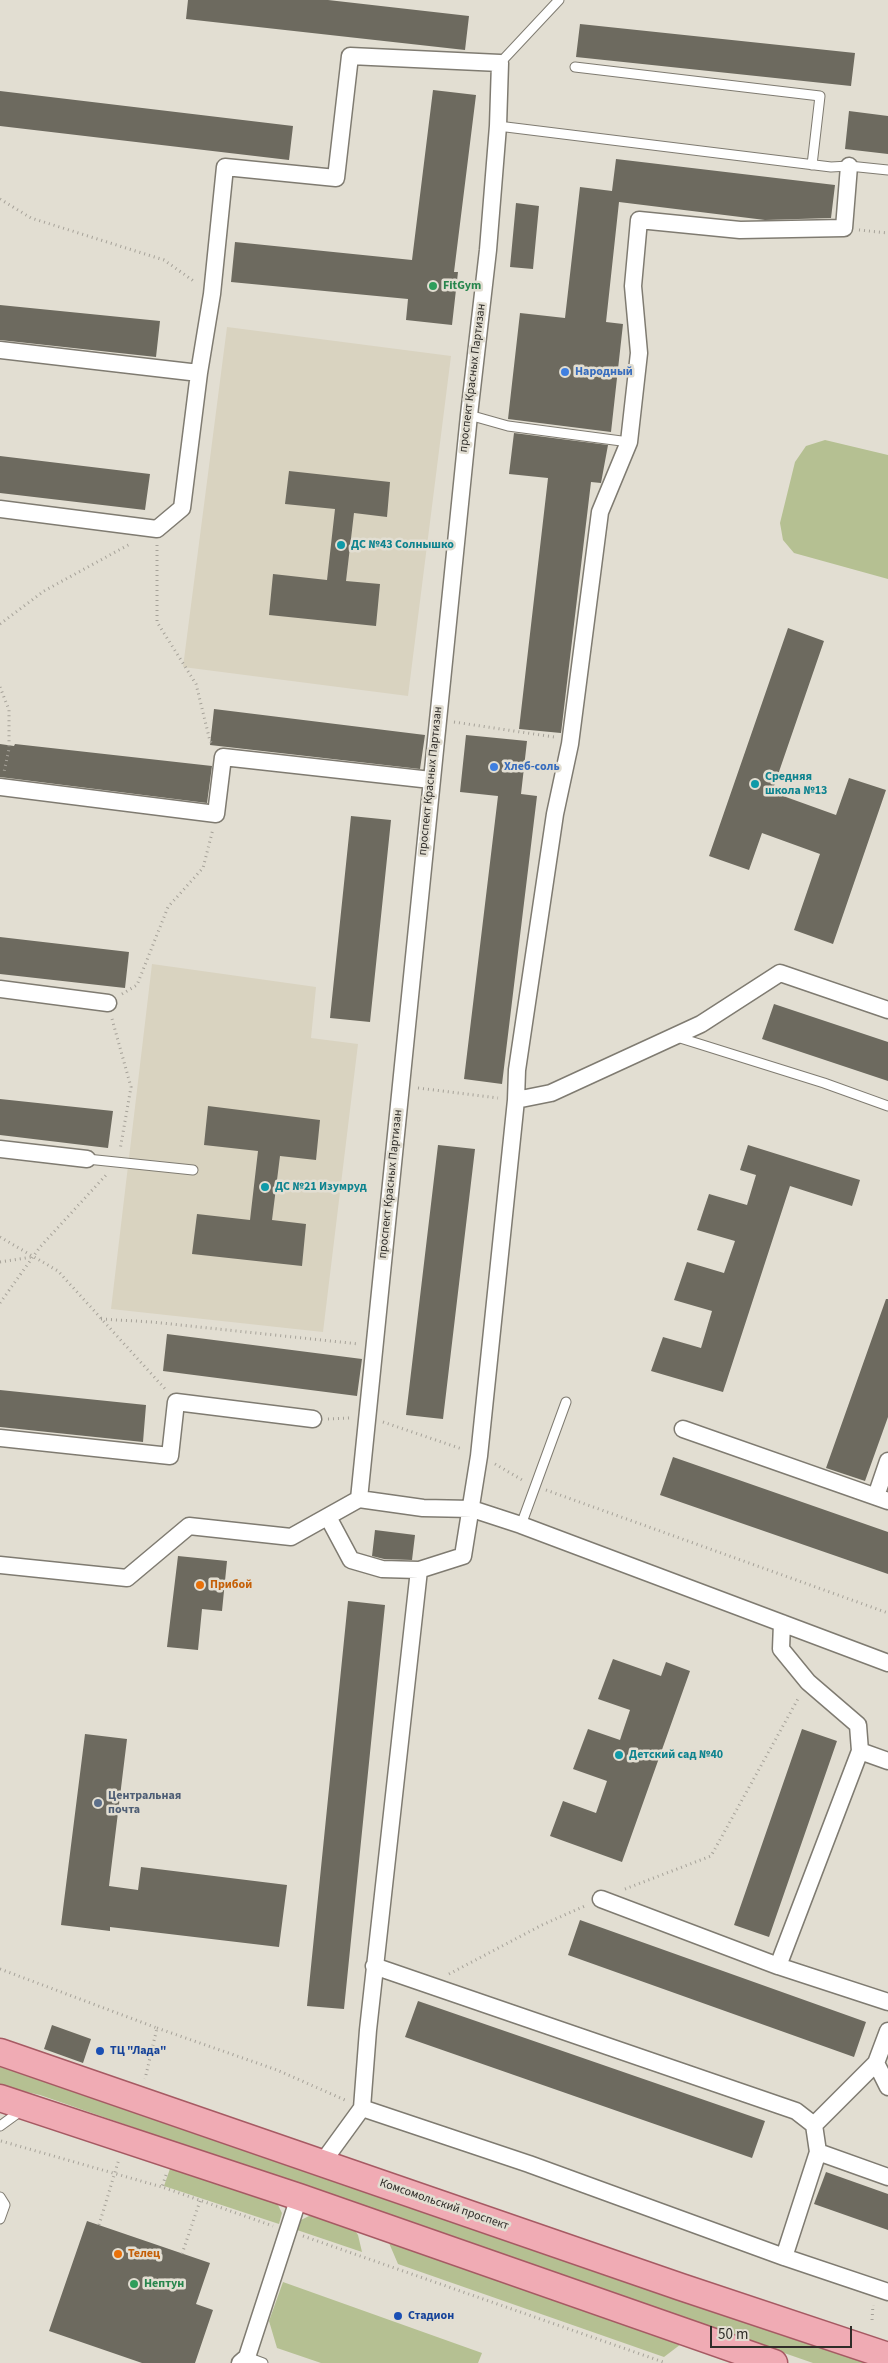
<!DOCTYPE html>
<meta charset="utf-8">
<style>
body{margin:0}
#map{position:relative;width:888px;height:2363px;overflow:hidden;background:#e2ded2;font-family:"Source Sans 3",sans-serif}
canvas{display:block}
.scale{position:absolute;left:710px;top:2326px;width:142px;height:22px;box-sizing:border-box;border:2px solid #2f2d29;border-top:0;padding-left:6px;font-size:15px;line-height:18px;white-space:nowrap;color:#2f2d29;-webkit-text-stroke:4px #e2ded2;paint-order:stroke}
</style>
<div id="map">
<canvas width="888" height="2363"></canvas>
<div class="scale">50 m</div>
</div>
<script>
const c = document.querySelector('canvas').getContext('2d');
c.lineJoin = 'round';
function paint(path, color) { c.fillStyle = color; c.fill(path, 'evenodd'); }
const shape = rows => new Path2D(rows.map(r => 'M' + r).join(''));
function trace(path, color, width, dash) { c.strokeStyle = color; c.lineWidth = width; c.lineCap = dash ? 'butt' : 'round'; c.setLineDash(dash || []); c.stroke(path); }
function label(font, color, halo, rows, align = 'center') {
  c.font = font + ' "Source Sans 3",sans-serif'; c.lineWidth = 5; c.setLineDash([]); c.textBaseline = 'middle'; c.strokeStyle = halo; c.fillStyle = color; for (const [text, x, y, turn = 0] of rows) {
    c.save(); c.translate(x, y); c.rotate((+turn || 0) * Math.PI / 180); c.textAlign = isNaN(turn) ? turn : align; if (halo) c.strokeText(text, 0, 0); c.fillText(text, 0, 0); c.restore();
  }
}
const built = shape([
 [227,327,451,356,408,696,183,667],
 [152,964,316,987,311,1038,358,1044,323,1332,111,1309]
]);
const green = shape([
 [825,440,888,455,888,579,794,553,783,540,780,523,795,462,806,446],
 [0,2061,880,2363,813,2363,40,2095,0,2086],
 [172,2163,275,2199,282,2213,279,2224,164,2186],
 [313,2214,351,2225,358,2235,362,2252,297,2230,301,2220],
 [386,2236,685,2341,664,2357,398,2264],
 [283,2282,482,2353,478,2363,321,2363,277,2348,269,2321]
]);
const building = shape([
 [188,0,328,0,469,16,465,50,186,19],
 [580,24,855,53,851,86,576,57],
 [433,90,476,95,454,272,458,272,452,325,406,320,408,299,231,282,235,242,412,260],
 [0,91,293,126,289,160,0,126],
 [849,111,888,116,888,154,845,149],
 [616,159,835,185,831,218,765,220,619,202,606,322,623,324,611,432,508,419,520,313,565,318,580,187,612,191],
 [516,203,539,206,533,269,510,267],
 [0,305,160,321,156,357,0,340],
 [514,433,608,445,601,483,591,482,561,733,519,729,548,478,509,474],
 [0,456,150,474,145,510,0,493],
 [289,471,390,482,387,517,354,513,346,581,380,584,376,626,269,615,273,574,327,580,335,509,285,504],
 [788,628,824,641,772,792,836,815,849,778,886,790,833,944,794,930,820,854,762,833,749,870,709,856],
 [214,709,425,735,420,769,210,745],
 [466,735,527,741,521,794,537,796,502,1084,464,1079,498,796,460,792],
 [0,744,14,746,15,744,212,766,207,803,0,777],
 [351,816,391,820,370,1022,330,1018],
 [0,937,129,952,125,988,0,974],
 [774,1004,888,1042,888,1081,762,1039],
 [0,1099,113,1111,108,1148,0,1135],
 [208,1106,320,1120,316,1160,280,1156,272,1220,306,1224,302,1266,192,1254,197,1214,250,1220,258,1151,204,1145],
 [438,1145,475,1149,443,1419,406,1415],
 [748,1145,860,1180,852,1206,790,1186,723,1392,651,1371,663,1337,701,1348,712,1311,674,1300,687,1262,724,1273,735,1241,697,1230,709,1194,747,1205,756,1175,740,1170],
 [886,1299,888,1299,888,1417,865,1481,826,1468],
 [167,1334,362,1359,357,1396,163,1371],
 [0,1390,146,1405,143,1442,0,1427],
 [673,1457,888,1532,888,1574,660,1495],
 [375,1530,415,1535,412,1560,384,1559,372,1556],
 [178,1556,227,1561,222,1611,202,1609,198,1650,167,1647],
 [348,1601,385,1605,344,2009,307,2006],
 [613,1659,661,1676,666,1662,690,1671,622,1862,550,1836,563,1801,596,1813,607,1781,573,1769,588,1729,620,1740,630,1710,598,1699],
 [802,1729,837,1741,769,1937,734,1925],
 [85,1734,127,1739,109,1886,138,1890,141,1867,287,1885,279,1947,110,1927,110,1931,61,1925],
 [580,1920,866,2022,854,2057,568,1955],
 [418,2001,765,2121,752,2158,405,2037],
 [52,2025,91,2039,83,2063,44,2049],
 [826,2172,888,2194,888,2230,814,2204],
 [87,2221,210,2263,196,2304,213,2310,195,2363,142,2363,49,2331]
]);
const path = shape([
 [0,199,31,218,164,260,195,282],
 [859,230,888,233],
 [157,545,157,622,196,684,210,741,213,745],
 [0,624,44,591,130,544],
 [0,687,9,710,9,749,4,772],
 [454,722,554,737],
 [122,994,137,985,168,907,203,868,213,829],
 [112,1019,131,1087,120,1150],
 [418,1088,498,1098],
 [0,1237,58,1271,166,1390],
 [0,1262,32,1257],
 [0,1303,40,1247,107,1174],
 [101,1319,152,1322,359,1344],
 [328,1419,350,1418],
 [383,1422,462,1449],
 [495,1464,524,1481],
 [546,1490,888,1613],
 [625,1889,711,1856,799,1697],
 [0,1969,157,2028,145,2079],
 [449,1974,542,1925,587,1905],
 [157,2028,277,2070,345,2100],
 [1,2141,162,2187],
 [166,2175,162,2187,273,2226],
 [99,2225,119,2159],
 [303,2236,666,2363],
 [182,2254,200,2201],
 [872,2320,873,2305]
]);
const lane = shape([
 [500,63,559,0],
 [575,67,820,96,812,165],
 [498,126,831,167,849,166,888,170],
 [469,415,508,426,629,442],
 [677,1037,824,1083,888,1106],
 [87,1159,193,1170],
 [521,1525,566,1402],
 [0,2126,22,2110],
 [0,2197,5,2205,0,2219],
 [247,2357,263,2363]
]);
const street = shape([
 [0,350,199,373],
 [0,509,157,529,182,508,199,373,212,294,225,167,336,178,350,56,500,63,498,126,488,250,469,415,359,1499],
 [0,787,216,814,223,757,431,780],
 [0,989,108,1003],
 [516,1100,551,1093,675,1036,701,1024,780,973,888,1010],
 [0,1149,87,1159],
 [683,1429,888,1501],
 [0,1438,170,1456,176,1402,313,1419],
 [876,1496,888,1461],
 [328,1517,351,1560,382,1569,419,1570,463,1556,479,1456,516,1100,517,1070,555,814,570,744,600,512,629,442,639,353,633,286,639,220,740,230,844,228,849,166],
 [0,1565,127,1578,189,1526,291,1537,359,1499,423,1508,472,1509,521,1525,888,1663],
 [782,1623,781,1649,808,1682,858,1725,860,1751,778,1966,888,2002],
 [860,1751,888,1761],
 [601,1899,778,1966],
 [374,1966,796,2111,814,2125,818,2152],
 [876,2063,888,2087],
 [362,2108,368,2030,419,1570],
 [814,2125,876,2063,888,2031],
 [322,2163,362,2108,529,2164,784,2257,818,2152,888,2177],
 [784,2257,888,2292],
 [240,2363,247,2357,299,2197]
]);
const primary = shape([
 [0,2052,681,2287,888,2356],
 [0,2098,299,2197,774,2363]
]);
const markers = [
 [433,286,5,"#2e9e5b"],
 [565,372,5,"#3f7fe0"],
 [341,545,5,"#0f9aa8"],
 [494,767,5,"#3f7fe0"],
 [755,784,5,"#0f9aa8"],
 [265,1187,5,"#0f9aa8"],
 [200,1585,5,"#e8710a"],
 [619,1755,5,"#0f9aa8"],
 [98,1803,5,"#5c6f8a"],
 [100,2051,5,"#1a4fb4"],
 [118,2254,5,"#e8710a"],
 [134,2284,5,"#2e9e5b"],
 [398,2316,5,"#1a4fb4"]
];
const leisureNames = [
 ["FitGym",443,286],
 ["Нептун",144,2284]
];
const shopNames = [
 ["Народный",575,372],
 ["Хлеб-соль",504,767]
];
const streetNames = [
 ["проспект Красных Партизан",473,378,-83],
 ["проспект Красных Партизан",431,781,-84],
 ["проспект Красных Партизан",391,1184,-84],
 ["Комсомольский проспект",444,2205,19]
];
const cultureNames = [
 ["ДС №43 Солнышко",351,545],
 ["Средняя",765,777],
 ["школа №13",765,791],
 ["ДС №21 Изумруд",275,1187],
 ["Детский сад №40",629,1755]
];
const foodNames = [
 ["Прибой",210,1585],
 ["Телец",128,2254]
];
const serviceNames = [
 ["Центральная",108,1796],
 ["почта",108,1810]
];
const transitNames = [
 ["ТЦ \"Лада\"",110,2051],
 ["Стадион",408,2316]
];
paint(built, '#d9d3c0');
paint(green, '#b5c092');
paint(building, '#6d6a5f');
trace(lane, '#7f7b71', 11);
trace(street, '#7f7b71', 19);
trace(primary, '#a65a63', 29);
trace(path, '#a6a299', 3, [1, 4]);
trace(lane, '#fff', 9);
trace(street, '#fff', 16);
trace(primary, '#f0abb4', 26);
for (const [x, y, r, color] of markers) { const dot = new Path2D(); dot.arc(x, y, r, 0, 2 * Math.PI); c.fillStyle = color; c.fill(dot); trace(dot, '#e2ded2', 2); }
label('bold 12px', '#27864d', '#e2ded2', leisureNames, 'left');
label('bold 12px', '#366cbe', '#e2ded2', shopNames, 'left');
label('12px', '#2f2d29', '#e2ded2', streetNames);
label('bold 12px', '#0d838f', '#e2ded2', cultureNames, 'left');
label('bold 12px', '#c56008', '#e2ded2', foodNames, 'left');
label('bold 12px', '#4e5e75', '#e2ded2', serviceNames, 'left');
label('bold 12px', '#164399', '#e2ded2', transitNames, 'left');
</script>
